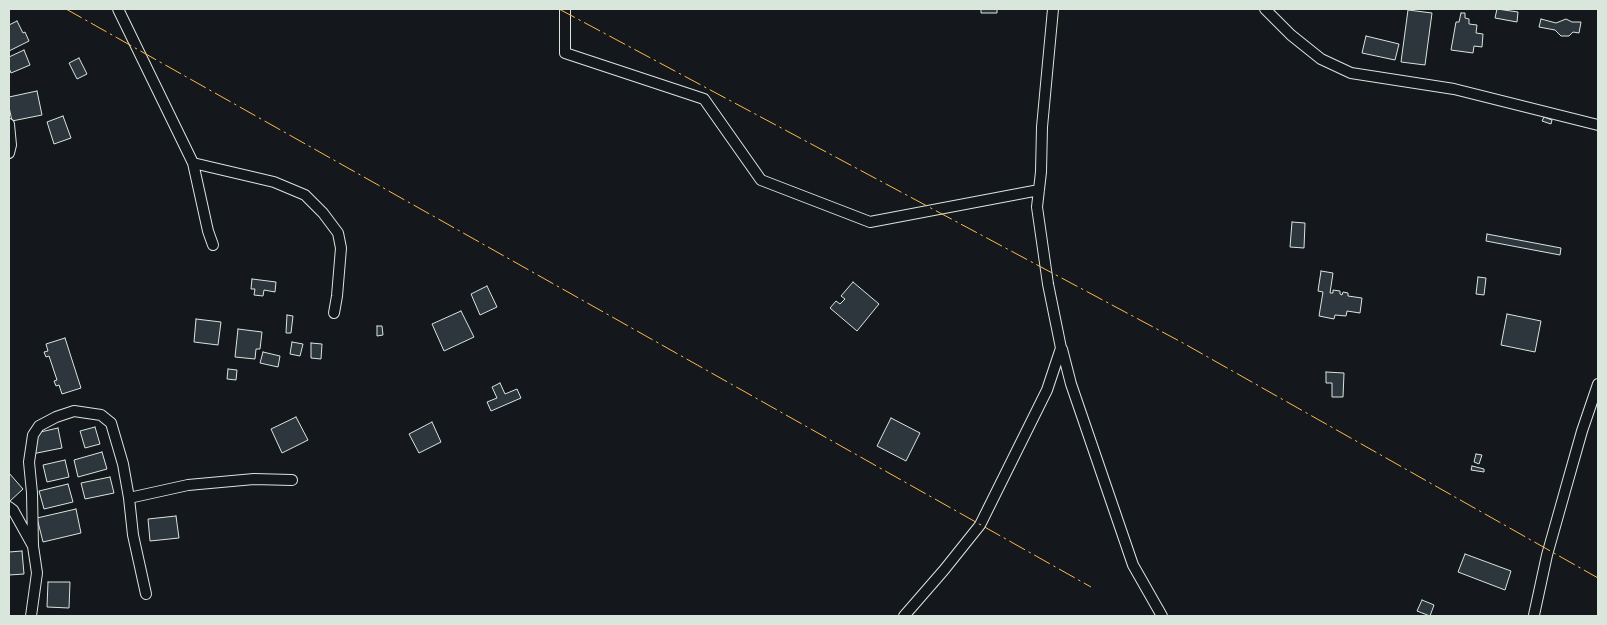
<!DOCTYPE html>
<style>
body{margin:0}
#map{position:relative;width:1607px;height:625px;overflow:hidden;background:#14181c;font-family:"Work Sans",sans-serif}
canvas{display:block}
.frame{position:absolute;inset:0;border:10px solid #d8e6dc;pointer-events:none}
</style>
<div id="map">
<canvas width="1607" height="625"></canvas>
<div class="frame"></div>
</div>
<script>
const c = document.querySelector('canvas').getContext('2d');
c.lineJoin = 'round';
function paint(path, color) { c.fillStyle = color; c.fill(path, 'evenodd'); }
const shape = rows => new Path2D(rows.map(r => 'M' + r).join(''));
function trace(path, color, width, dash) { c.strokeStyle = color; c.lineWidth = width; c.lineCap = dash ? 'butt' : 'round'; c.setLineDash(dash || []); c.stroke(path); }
const building = shape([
 [981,9,997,9,997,13,981,13,981,9],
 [1497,9,1518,12,1517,22,1495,18,1497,9],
 [1408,10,1432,13,1425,65,1401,62,1408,10],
 [1461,13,1465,13,1465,18,1469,19,1469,24,1477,25,1476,33,1483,34,1482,47,1474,46,1473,53,1451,50,1456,22,1459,22,1461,13],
 [1541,19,1556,23,1566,19,1572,22,1581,22,1579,33,1573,32,1569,36,1561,36,1555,30,1539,27,1541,19],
 [17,21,23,33,25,32,29,41,9,51,9,25,17,21],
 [1366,36,1399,44,1395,60,1362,53,1366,36],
 [24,50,30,65,11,73,9,68,9,57,24,50],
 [79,58,87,74,77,79,69,63,79,58],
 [37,91,42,115,12,121,9,107,9,97,37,91],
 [63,116,71,138,54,144,47,122,63,116],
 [1544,117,1552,120,1551,124,1542,121,1544,117],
 [1292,222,1305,223,1304,248,1290,247,1292,222],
 [1487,234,1561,248,1560,255,1486,241,1487,234],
 [1321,271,1333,273,1330,293,1333,293,1333,290,1340,291,1340,294,1342,295,1343,292,1348,293,1348,296,1362,298,1360,313,1347,311,1346,316,1335,315,1334,319,1319,316,1323,292,1318,291,1321,271],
 [1478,277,1486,278,1484,295,1476,294,1478,277],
 [252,279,276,282,275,292,264,290,263,296,254,295,255,289,251,289,252,279],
 [853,282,879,304,857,331,830,308,836,301,840,304,845,299,841,296,853,282],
 [487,286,497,307,480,315,471,294,487,286],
 [461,311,474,337,444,351,432,324,461,311],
 [1507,314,1541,321,1535,352,1501,345,1507,314],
 [287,315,293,316,291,333,286,333,287,315],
 [196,319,221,322,218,345,194,342,196,319],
 [377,326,382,326,383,335,377,336,377,326],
 [238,329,262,332,260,349,256,349,255,359,235,357,238,329],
 [65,338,81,388,62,394,59,385,56,386,54,381,57,380,49,356,46,357,44,352,48,351,46,344,65,338],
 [292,342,303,344,300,356,290,354,292,342],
 [311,343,322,344,321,359,311,358,311,343],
 [263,352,280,356,278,367,260,363,263,352],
 [228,369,237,370,236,380,227,379,228,369],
 [1326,372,1344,373,1343,397,1332,397,1332,383,1326,383,1326,372],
 [500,383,505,394,517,389,521,398,491,411,487,402,497,398,492,387,500,383],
 [296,417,308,440,282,453,271,429,296,417],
 [891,418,920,433,906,461,877,446,891,418],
 [432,422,441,442,419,453,409,434,432,422],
 [95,427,100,444,85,448,80,431,95,427],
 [58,428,62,448,32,454,36,433,58,428],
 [102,452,107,469,78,477,74,460,102,452],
 [1476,454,1482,455,1479,464,1474,462,1476,454],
 [65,460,69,477,47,482,43,465,65,460],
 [1472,466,1484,469,1484,472,1471,470,1472,466],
 [9,473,23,489,9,502,9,473],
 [110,477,114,493,85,499,81,483,110,477],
 [68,484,73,502,44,509,39,491,68,484],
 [76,509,81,533,43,542,37,518,76,509],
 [176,516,179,538,150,541,148,519,176,516],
 [22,551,24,574,9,575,9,552,22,551],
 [1465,554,1511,571,1505,590,1458,572,1465,554],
 [48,582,70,582,69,608,47,607,48,582],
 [1422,600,1434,605,1430,616,1417,611,1422,600]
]);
const street = shape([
 [118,9,193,163,208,231,213,245],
 [565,9,565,53,704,99,761,180,870,222,1039,190],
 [1265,9,1291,35,1321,59,1351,73,1454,89,1598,125],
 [9,124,11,145,9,153],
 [193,163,274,182,305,195,323,213,338,233,341,248,337,296,334,313],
 [1062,349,1071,384,1133,565,1162,616],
 [129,498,133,535,146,594],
 [9,507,13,510,33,546,37,573,31,616],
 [33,546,32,493,29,462,33,435,39,426,56,417,74,411,101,415,111,423,123,464,129,498,188,485,254,479,292,480],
 [1534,615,1547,555,1565,491,1582,431,1598,384],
 [904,616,944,570,980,525,1047,390,1061,348,1048,284,1037,207,1041,172,1042,127,1053,9]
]);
const power = shape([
 [66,9,1091,587],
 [559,9,1183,343,1598,578]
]);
paint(building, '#2c363c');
trace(building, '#d8e6dc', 1);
trace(street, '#d8e6dc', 12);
trace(street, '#14181c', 10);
trace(power, '#ffb74d', 1, [18, 4, 2.5, 4]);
</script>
